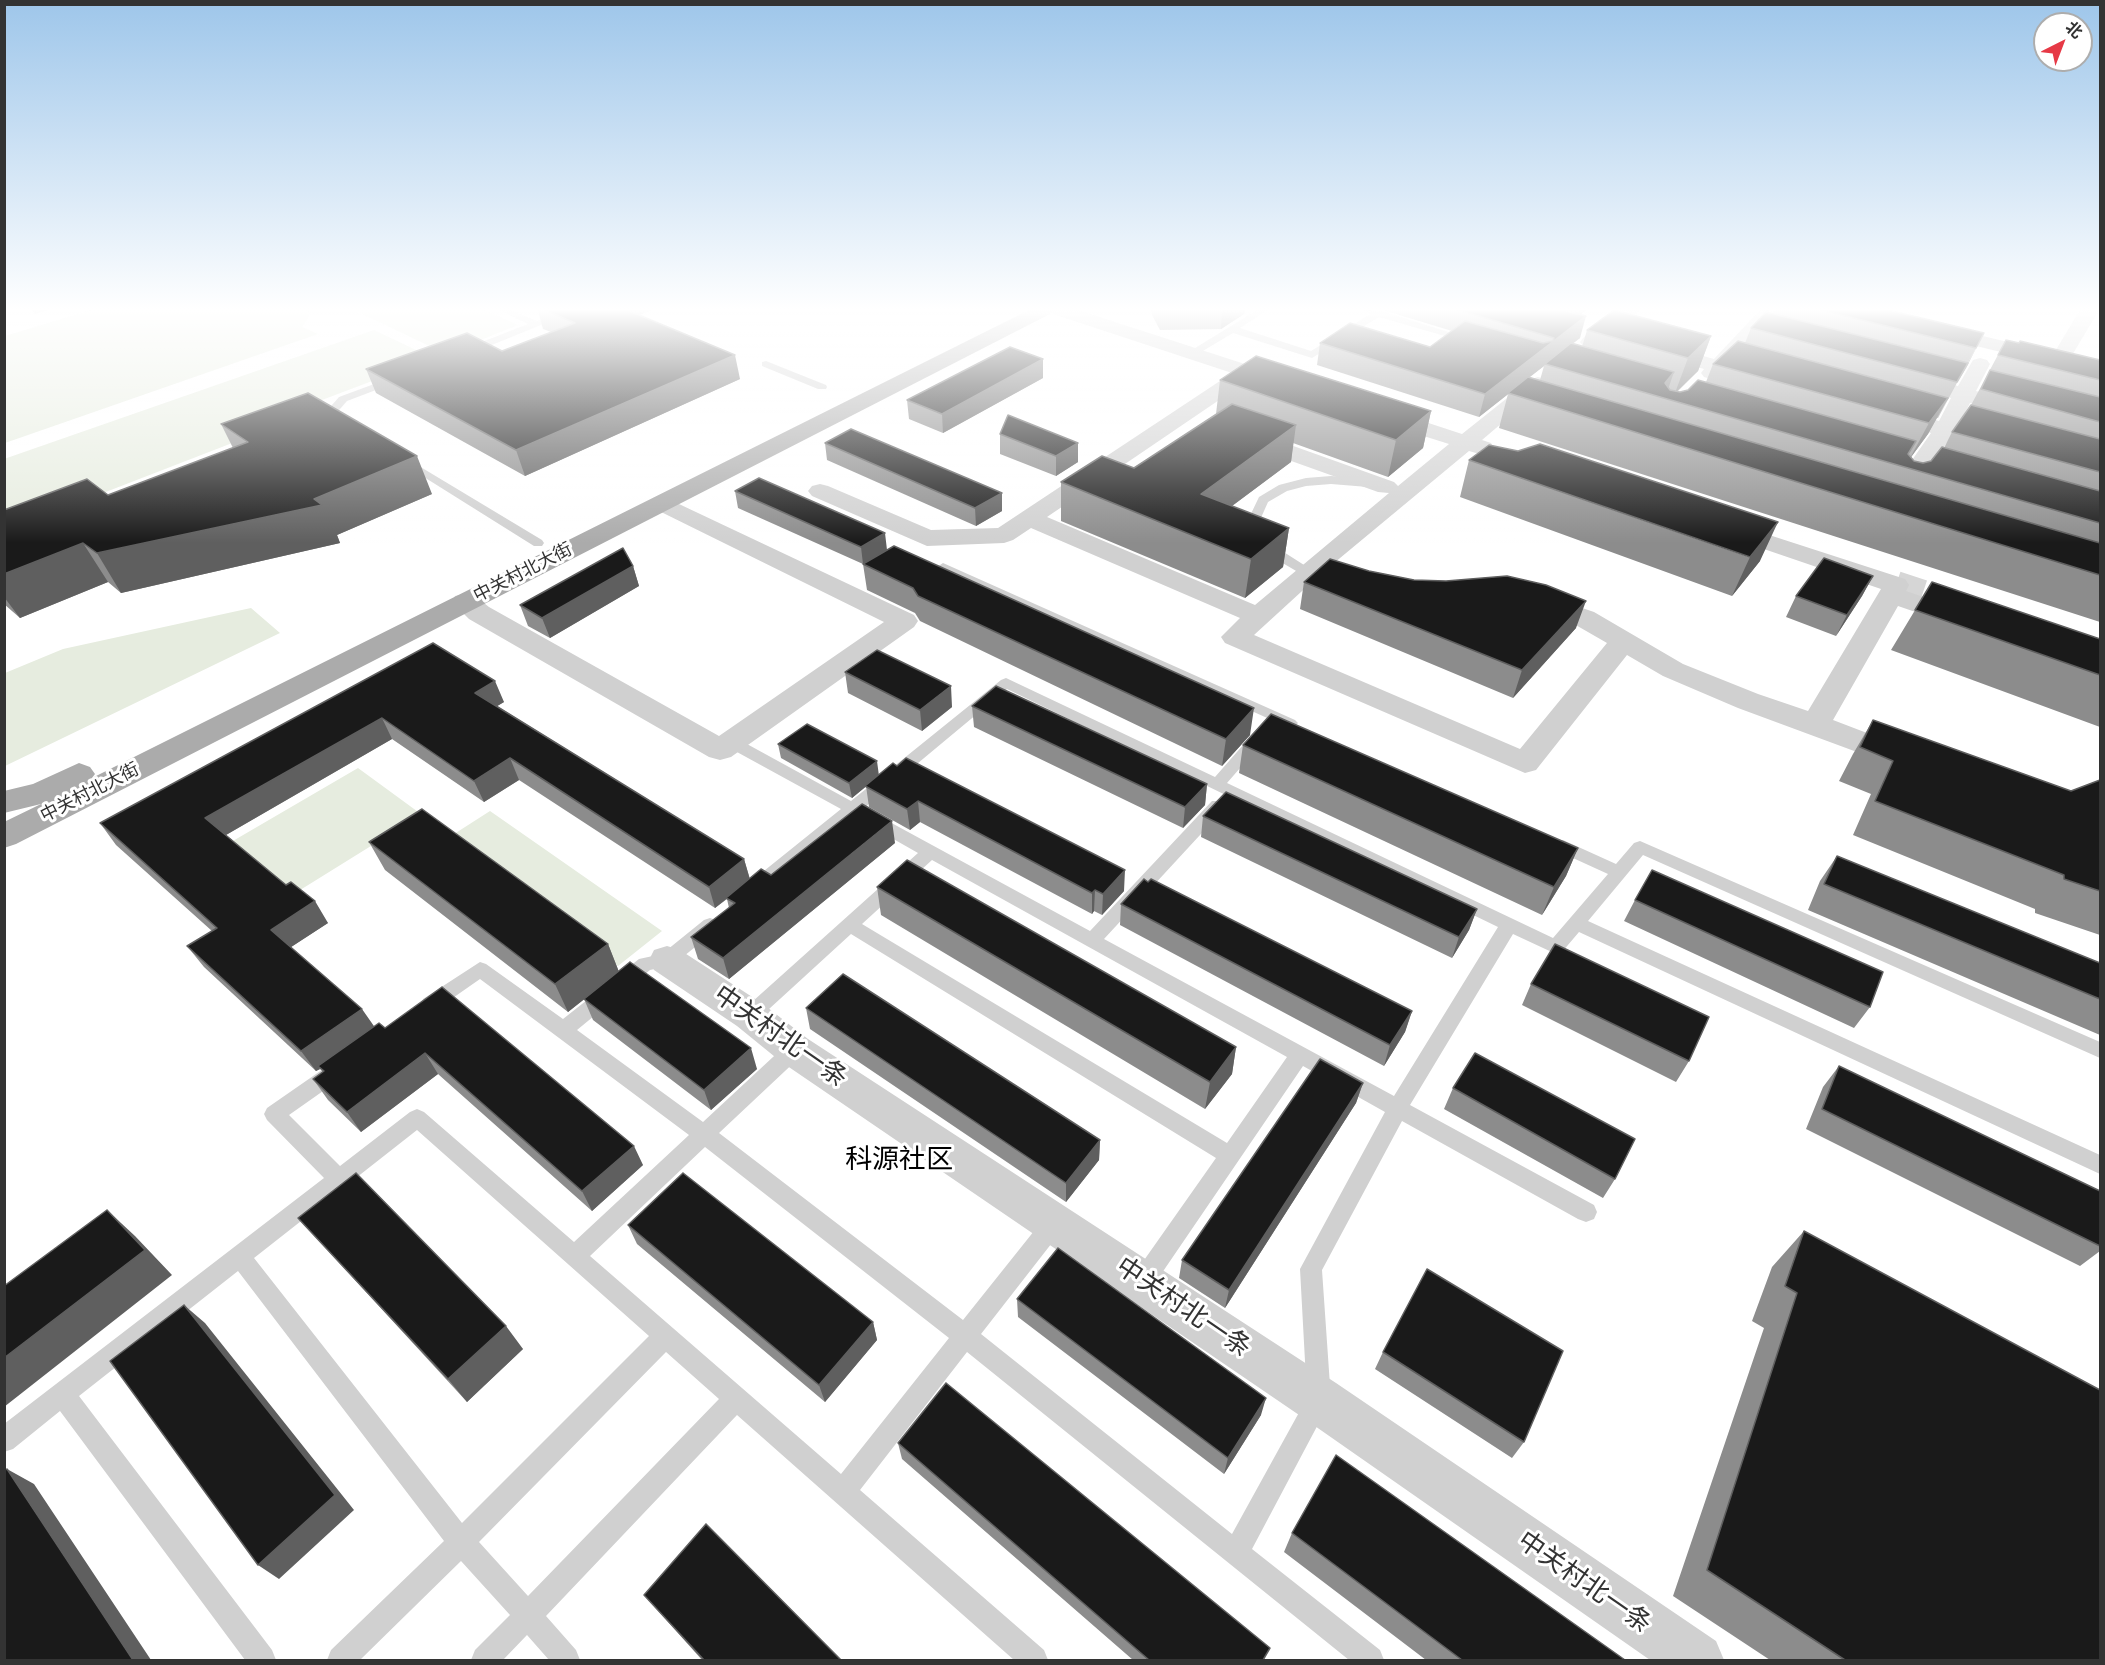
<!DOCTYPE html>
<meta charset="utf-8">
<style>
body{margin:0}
#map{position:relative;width:2105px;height:1665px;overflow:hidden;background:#fff;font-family:Helvetica,"Noto Sans SC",sans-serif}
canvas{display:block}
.frame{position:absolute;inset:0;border:6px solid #333;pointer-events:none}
.north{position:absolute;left:2033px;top:12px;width:60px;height:60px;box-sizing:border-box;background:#fff;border:2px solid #adadad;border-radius:50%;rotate:42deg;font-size:16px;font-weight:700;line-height:24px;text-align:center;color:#333}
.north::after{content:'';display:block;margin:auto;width:21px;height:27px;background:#e63946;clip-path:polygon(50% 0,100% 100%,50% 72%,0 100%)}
</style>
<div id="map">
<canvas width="2105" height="1665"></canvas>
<div class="frame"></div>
<div class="north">北</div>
</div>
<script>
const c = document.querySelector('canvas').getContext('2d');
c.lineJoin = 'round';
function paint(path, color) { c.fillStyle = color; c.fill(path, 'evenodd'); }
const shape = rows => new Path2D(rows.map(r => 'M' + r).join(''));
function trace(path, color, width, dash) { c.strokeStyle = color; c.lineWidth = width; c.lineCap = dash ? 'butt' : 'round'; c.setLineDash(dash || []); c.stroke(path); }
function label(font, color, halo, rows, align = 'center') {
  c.font = font + ' Helvetica,"Noto Sans SC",sans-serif'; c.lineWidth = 6; c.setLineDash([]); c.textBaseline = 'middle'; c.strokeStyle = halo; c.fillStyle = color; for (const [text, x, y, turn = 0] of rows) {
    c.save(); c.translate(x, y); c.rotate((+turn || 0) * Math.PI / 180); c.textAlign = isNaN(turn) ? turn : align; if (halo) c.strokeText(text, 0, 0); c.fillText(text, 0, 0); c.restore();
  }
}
const green = shape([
 [91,310,309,310,308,318,302,327,318,334,5,443,5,336],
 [354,310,484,310,518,325,446,354],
 [374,330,433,358,232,434,240,440,5,531,4,459],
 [251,608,280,633,5,766,5,673,63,649],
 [358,768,451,836,490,811,662,931,618,966,416,818,276,905,214,852]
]);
const minorTunnel = shape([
 [1896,585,1965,608]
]);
const service = shape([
 [499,310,511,310,537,321,565,310,578,310,472,353,464,353,464,349,528,324,499,310],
 [1257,310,1268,310,1240,328,1311,351,1370,314,1362,310,1381,311,1474,340,1469,343,1379,317,1312,358,1233,333,1196,355,1187,353,1257,310],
 [766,361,826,385,827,387,826,389,818,389,762,366,762,362,766,361],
 [393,377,397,378,397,382,347,401,333,417,317,423,311,420,325,413,339,397,393,377],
 [404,457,542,540,544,543,542,546,534,546,400,462,398,460,404,457],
 [1331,476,1368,479,1374,483,1368,487,1331,484,1306,486,1287,491,1268,502,1260,520,1264,535,1279,549,1315,572,1313,575,1303,575,1269,555,1252,536,1248,520,1259,497,1279,485,1306,478,1331,476],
 [943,563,1295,720,1298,723,1295,726,1285,726,938,570,937,567,943,563],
 [1006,678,1215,777,1251,736,1261,736,1264,740,1261,744,1227,783,1553,938,1608,874,1551,848,1549,844,1551,840,1563,840,1616,864,1634,843,1640,841,2100,1042,2100,1058,1643,855,1588,921,2100,1155,2100,1174,1579,932,1562,952,1556,954,1513,934,1410,1105,1594,1205,1597,1212,1594,1219,1586,1222,1578,1219,1402,1121,1322,1270,1331,1400,1252,1549,1380,1650,1384,1660,1349,1660,967,1352,860,1490,1044,1650,1048,1660,1014,1660,737,1415,546,1616,576,1650,580,1660,549,1660,527,1635,503,1660,471,1660,475,1650,510,1615,461,1561,360,1660,327,1660,331,1650,444,1541,238,1271,79,1396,272,1650,276,1660,245,1660,60,1411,13,1449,4,1452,4,1424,324,1178,267,1120,264,1114,267,1108,329,1065,336,1063,343,1065,346,1071,343,1077,289,1115,340,1166,410,1112,417,1109,424,1112,574,1242,689,1135,480,979,437,1009,430,1012,423,1009,421,1004,423,999,480,962,486,964,563,1019,639,959,662,954,704,920,710,918,716,920,719,925,716,930,673,965,650,970,577,1030,703,1122,787,1044,794,1042,801,1044,804,1050,801,1056,719,1133,963,1320,1046,1216,1054,1213,1062,1216,1065,1223,1062,1230,981,1334,1232,1534,1307,1398,1300,1269,1385,1112,1303,1066,1151,1289,1143,1292,1135,1289,1132,1281,1135,1273,1216,1158,851,934,757,1020,750,1023,743,1020,741,1015,743,1010,918,853,853,816,761,893,755,894,749,893,746,888,749,883,841,809,726,746,723,742,726,738,736,738,851,801,1001,680,1006,678],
 [1007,689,1498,927,1394,1096,1104,939,1224,809,1226,805,1224,801,1212,801,1090,931,864,808,1007,689],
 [932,860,1287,1057,1227,1143,862,924,932,860],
 [417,1130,649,1336,462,1523,254,1258,417,1130],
 [705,1147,949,1338,841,1474,590,1256,705,1147],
 [666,1352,719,1399,528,1596,479,1542,666,1352]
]);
const minor = shape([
 [1050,310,1078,310,1288,378,1292,382,1288,386,1281,388,1250,379,1047,517,1255,605,1389,493,1378,492,1241,443,1238,438,1241,433,1249,431,1257,433,1394,482,1398,486,1449,444,1376,421,1373,416,1376,411,1384,409,1392,411,1462,434,1531,379,1538,377,1545,379,1549,383,1482,440,1491,443,1494,448,1491,453,1483,455,1469,451,1328,568,1366,576,1370,582,1366,588,1357,590,1313,581,1254,635,1520,749,1607,643,1574,624,1529,607,1525,601,1529,595,1538,593,1594,612,1683,664,1758,694,1808,711,1881,589,1717,533,1714,528,1717,523,1726,521,1905,579,1909,585,1906,591,1969,613,1973,619,1969,625,1959,627,1898,606,1833,720,1914,751,1919,758,1914,765,1903,768,1892,765,1738,708,1663,676,1627,655,1536,770,1525,773,1225,643,1221,637,1240,618,1031,528,1013,540,1004,543,927,546,812,496,808,491,812,486,820,484,828,486,931,530,998,528,1232,373,1053,314,1050,310],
 [1619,310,1641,310,1597,346,1583,346,1580,342,1583,338,1619,310],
 [1760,310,1779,311,1732,364,1762,373,1765,377,1762,381,1755,383,1722,374,1711,379,1704,377,1701,373,1704,369,1650,353,1647,349,1650,345,1657,343,1714,359,1760,310],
 [2080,310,2099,310,2071,357,2057,357,2054,353,2080,310],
 [1980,358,1987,360,1990,364,1976,391,2100,423,2100,437,1970,403,1958,427,2003,439,2006,444,2003,449,1995,451,1950,438,1905,505,1896,507,1887,505,1884,500,1931,433,1880,419,1877,414,1880,409,1888,407,1939,421,1951,398,1901,384,1898,380,1901,376,1908,374,1958,386,1973,360,1980,358],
 [662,496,914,615,918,621,914,627,731,757,720,760,709,757,469,619,452,602,455,596,465,594,475,596,489,607,719,736,884,622,653,508,650,503,653,498,662,496],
 [667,946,680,950,763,1004,808,1039,1336,1383,1716,1641,1724,1660,1650,1660,1302,1417,780,1061,737,1026,654,970,649,960,654,950,667,946]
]);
const secondary = shape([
 [1841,310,1874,310,2100,364,2100,376,1844,314,1841,310]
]);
const primary = shape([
 [1029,310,1053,310,1050,314,16,844,4,848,4,822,41,804,4,813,4,791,33,784,79,763,90,767,95,774,92,778,1029,310]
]);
const wall = shape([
 [538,310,652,310,639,315,740,379,525,476,376,393,366,369,502,351,551,332,543,329],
 [1151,310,1245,310,1244,314,1221,329,1160,330,1152,315],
 [1383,310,1586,310,1580,315,1580,338,1572,344,1582,347,1587,330,1711,336,1698,371,1677,392,1680,392,1688,390,1706,382,1713,364,1745,343,1751,328,1773,314,1775,310,1888,310,1984,333,1938,418,1937,418,1928,434,1911,457,1914,461,1923,463,1931,461,1944,448,1952,432,1970,407,2006,340,2100,360,2100,622,1499,428,1508,394,1479,417,1317,365,1320,343,1430,347,1452,331],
 [1544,366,1540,380,1529,377],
 [1043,378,943,433,909,419,907,400],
 [1220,380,1431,411,1423,448,1388,477,1293,443,1291,462,1232,506,1289,528,1283,567,1245,598,1061,521,1061,482,1134,468,1216,414],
 [221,424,432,494,337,535,340,543,121,593,108,582,20,618,4,604,4,510,108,495,233,448],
 [1000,434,1078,443,1078,462,1056,476,1000,454],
 [825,443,1002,493,1002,511,976,526,827,460],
 [1469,460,1760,561,1732,596,1460,497],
 [735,491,887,550,863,564,738,508],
 [863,564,1250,735,1222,766,920,621,915,613,867,590],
 [633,566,639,586,550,638,528,626,520,605],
 [1369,571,1576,628,1513,698,1300,609,1304,582],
 [1873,576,1862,596,1836,636,1786,617,1796,596],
 [1932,582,2100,639,2100,727,1891,650],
 [433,643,504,702,497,706,744,859,750,879,771,875,895,843,729,979,698,959,691,937,729,908,727,899,715,908,519,780,484,802,392,739,226,835,328,923,291,947,374,1027,385,1028,643,1165,592,1211,438,1074,361,1132,328,1100,313,1079,323,1072,320,1069,316,1071,204,967,187,946,212,931,116,845,100,823],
 [845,672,952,707,922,731,848,693],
 [972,706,1207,784,1205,805,1183,828,974,727],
 [1873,720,2071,791,2100,780,2100,935,2035,913,2035,909,1853,835,1871,794,1839,781,1853,754],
 [778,744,879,775,1124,891,1102,915,1094,911,1092,914,920,822,910,830,869,807,866,786,852,798,781,758],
 [1243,745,1578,848,1566,876,1542,915,1239,773],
 [1203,816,1477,909,1469,930,1452,958,1201,837],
 [369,842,608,944,619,972,757,1069,711,1110,593,1020,584,999,568,1012,385,870],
 [1837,856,2100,963,2100,1035,1808,910,1820,881],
 [877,887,1236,1047,1232,1074,1205,1109,881,915],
 [1635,900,1870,1007,1854,1028,1624,921],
 [1121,904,1412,1011,1405,1032,1384,1066,1120,925],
 [1531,984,1689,1061,1676,1082,1522,1005],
 [806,1008,1100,1140,1099,1160,1066,1202,810,1029],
 [1839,1066,2100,1191,2100,1251,2080,1266,1806,1129,1823,1087],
 [1363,1083,1356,1103,1225,1308,1179,1278,1182,1260],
 [1453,1088,1615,1179,1603,1198,1444,1109],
 [298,1218,523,1349,467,1402],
 [628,1225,873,1322,877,1340,825,1402,637,1244],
 [1804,1231,2100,1660,1770,1660,1673,1596,1764,1328,1752,1321,1772,1267],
 [1017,1299,1261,1415,1224,1474,1018,1317],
 [1383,1352,1524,1442,1512,1458,1375,1369],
 [898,1443,1264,1660,1133,1660,902,1459],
 [1292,1533,1625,1660,1426,1660,1284,1552],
 [644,1595,841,1660,702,1660]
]);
const shadedWall = shape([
 [32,310,49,310,35,314],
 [610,310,652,310,614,325],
 [1222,310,1245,310,1244,314,1221,329],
 [1566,310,1586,310,1559,332],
 [1586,316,1580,338,1546,364,1545,364,1544,366,1479,417,1485,394],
 [1984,333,1966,368,1957,383,1976,348],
 [1711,336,1698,371,1675,393,1688,358],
 [735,355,740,379,525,476,516,450],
 [1043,359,1043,378,943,433,942,414],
 [1674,372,1665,398,1665,383],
 [1948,398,1928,434,1909,460,1929,423],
 [1431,411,1423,448,1388,477,1396,440],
 [1296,425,1291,462,1197,532,1201,494],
 [1078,443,1078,462,1056,476,1056,456],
 [417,456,432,494,337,535,340,543,121,593,97,553,314,499],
 [1002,493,1002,511,976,526,975,508],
 [1778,522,1760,561,1732,596,1750,557],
 [1289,528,1283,567,1245,598,1251,559],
 [885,533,887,550,863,564,861,547],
 [83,543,108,582,20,618,4,597,4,574],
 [633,566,639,586,550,638,542,618],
 [1873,576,1862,596,1836,636,1847,615],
 [1586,601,1576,628,1513,698,1522,670],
 [495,681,504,702,484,714,475,693],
 [951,686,952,707,922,731,920,710],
 [1254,708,1250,735,1222,766,1226,739],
 [382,718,392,739,219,839,205,818],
 [510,758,519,780,484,802,474,781],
 [877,761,879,776,852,798,849,783],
 [1207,784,1205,805,1183,828,1185,807],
 [918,801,920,822,910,830,907,809],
 [892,821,895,843,729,979,723,958],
 [1578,848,1566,876,1542,915,1554,887],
 [744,859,750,880,715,908,709,887],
 [1125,870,1124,891,1102,915,1103,894],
 [1095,890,1094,911,1092,914,1092,893],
 [315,901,328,923,285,951,271,930],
 [1477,909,1469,930,1452,958,1459,937],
 [608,944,619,972,568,1012,555,984],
 [362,1009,376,1029,318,1066,320,1069,316,1071,301,1051],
 [1412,1011,1405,1032,1384,1066,1390,1045],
 [1236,1047,1232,1074,1205,1109,1210,1082],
 [751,1048,757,1069,711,1110,704,1090],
 [425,1053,438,1074,361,1132,347,1112],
 [1363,1083,1356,1103,1225,1308,1229,1290],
 [1100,1140,1099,1160,1066,1202,1066,1183],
 [634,1146,643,1165,592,1211,582,1191],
 [107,1210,135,1236,172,1275,4,1407,4,1358],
 [184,1305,205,1323,354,1510,279,1579,258,1565],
 [873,1322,877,1340,825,1402,819,1385],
 [506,1326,523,1349,467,1402,448,1379],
 [1266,1398,1261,1415,1224,1474,1228,1458],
 [7,1469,34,1484,151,1660,133,1660]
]);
const building = shape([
 [545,310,627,310,735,355,516,450,366,369,467,333,502,351,575,323,545,310],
 [1458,310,1566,310,1565,311,1586,316,1485,394,1320,343,1350,323,1430,347,1465,321,1543,343,1553,341,1554,338,1458,310],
 [1614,310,1711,336,1688,358,1587,330,1614,310],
 [1821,310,1888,310,1984,333,1976,348,1821,310],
 [1766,312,1968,363,1957,382,1751,328,1766,312],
 [2006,340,2019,343,2020,341,2100,360,2100,380,1998,355,2006,340],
 [1738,341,1948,398,1929,423,1713,364,1738,341],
 [1571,343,1674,372,1665,383,1670,390,1680,392,1688,390,1698,380,1916,441,1908,454,1914,461,1923,463,1931,461,1942,447,2100,491,2100,523,1545,364,1571,343],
 [1010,347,1043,359,942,414,907,400,1010,347],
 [1256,356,1431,411,1396,440,1220,380,1256,356],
 [1990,370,2100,397,2100,422,1981,389,1990,370],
 [1528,377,2100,543,2100,575,1508,393,1528,377],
 [308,393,417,456,314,499,322,505,97,553,83,543,4,574,4,510,87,479,108,495,248,442,221,424,308,393],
 [1232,404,1296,425,1201,494,1289,528,1251,559,1061,482,1102,456,1134,468,1232,404],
 [1971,405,2100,439,2100,472,1952,432,1971,405],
 [1008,415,1078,443,1056,456,1000,434,1008,415],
 [851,429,1002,493,975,508,825,443,851,429],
 [1540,444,1778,522,1750,557,1469,460,1489,445,1518,451,1540,444],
 [759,478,885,533,861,547,735,491,759,478],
 [894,546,1254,708,1226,739,918,596,913,588,863,564,894,546],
 [623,548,633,566,542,618,520,605,623,548],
 [1824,558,1873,576,1847,615,1796,596,1824,558],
 [1330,559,1369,571,1414,580,1446,581,1507,576,1546,585,1586,601,1522,670,1304,582,1330,559],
 [1932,582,2100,639,2100,675,1915,610,1932,582],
 [433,643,495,681,475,693,744,859,709,887,510,758,474,781,382,718,205,818,286,885,291,882,315,901,271,930,362,1009,301,1051,187,946,217,928,100,823,433,643],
 [877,650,951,686,920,710,845,672,877,650],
 [996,686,1207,784,1185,807,972,706,996,686],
 [1271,714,1578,848,1554,887,1243,745,1271,714],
 [1873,720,2071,791,2100,780,2100,891,2064,879,2064,875,1875,801,1893,761,1860,747,1873,720],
 [807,724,877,761,849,783,778,744,807,724],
 [906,758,1125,870,1103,894,1095,890,1092,893,918,801,907,809,865,786,893,763,897,766,906,758],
 [1226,792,1477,909,1459,937,1203,816,1226,792],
 [862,804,892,821,723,958,691,937,735,903,726,898,761,869,771,875,862,804],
 [422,809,608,944,555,984,369,842,422,809],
 [1837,856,2100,963,2100,999,1824,884,1837,856],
 [907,860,1236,1047,1210,1082,877,887,907,860],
 [1652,870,1883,972,1870,1007,1635,900,1652,870],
 [1144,879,1148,882,1151,879,1412,1011,1390,1045,1121,904,1144,879],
 [1555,944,1709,1017,1689,1061,1531,984,1555,944],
 [630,962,751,1048,704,1090,584,999,630,962],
 [843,974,1100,1140,1066,1183,806,1008,843,974],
 [442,987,634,1146,582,1191,425,1053,347,1112,313,1079,324,1071,318,1066,379,1023,385,1028,442,987],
 [1475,1053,1635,1139,1615,1179,1453,1088,1475,1053],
 [1320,1059,1363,1083,1229,1290,1182,1260,1320,1059],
 [1839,1066,2100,1191,2100,1246,1822,1109,1839,1066],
 [356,1173,506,1326,448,1379,298,1218,356,1173],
 [683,1173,873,1322,819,1385,628,1225,683,1173],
 [107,1210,145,1250,4,1358,4,1286,107,1210],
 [1804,1231,2100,1390,2100,1660,1845,1660,1707,1570,1797,1293,1785,1286,1804,1231],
 [1058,1248,1266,1398,1228,1458,1017,1299,1058,1248],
 [1427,1269,1563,1351,1524,1442,1383,1352,1427,1269],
 [184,1305,335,1495,258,1565,110,1361,184,1305],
 [946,1383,1270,1648,1263,1660,1149,1660,898,1443,946,1383],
 [1336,1455,1625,1660,1462,1660,1292,1533,1336,1455],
 [7,1469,133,1660,4,1660,4,1471,7,1469],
 [706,1524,841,1660,704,1660,644,1595,706,1524]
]);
const farStreetnames = [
 ["中关村北大街",523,573,-27],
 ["中关村北大街",90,793,-27]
];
const nearStreetnames = [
 ["中关村北一条",780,1037,35],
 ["中关村北一条",1183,1308,34],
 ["中关村北一条",1584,1583,35]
];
const nearNeighbourhoodnames = [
 ["科源社区",899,1161]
];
paint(green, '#e6ecdf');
trace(minorTunnel, '#d6d6d6', 28, [28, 14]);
paint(service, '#d0d0d0');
paint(minor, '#d0d0d0');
paint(secondary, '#bdbdbd');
paint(primary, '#ababab');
paint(wall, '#8c8c8c');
paint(shadedWall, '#5f5f5f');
paint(building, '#1a1a1a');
trace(building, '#5f5f5f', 1.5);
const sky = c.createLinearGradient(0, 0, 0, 543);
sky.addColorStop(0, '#9ec6ea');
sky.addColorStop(0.57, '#fff');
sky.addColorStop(1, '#ffffff00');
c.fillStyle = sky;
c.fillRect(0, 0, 2105, 543);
label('18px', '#333', '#fff', farStreetnames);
label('26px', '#333', '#fff', nearStreetnames);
label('27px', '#000', '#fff', nearNeighbourhoodnames);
</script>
